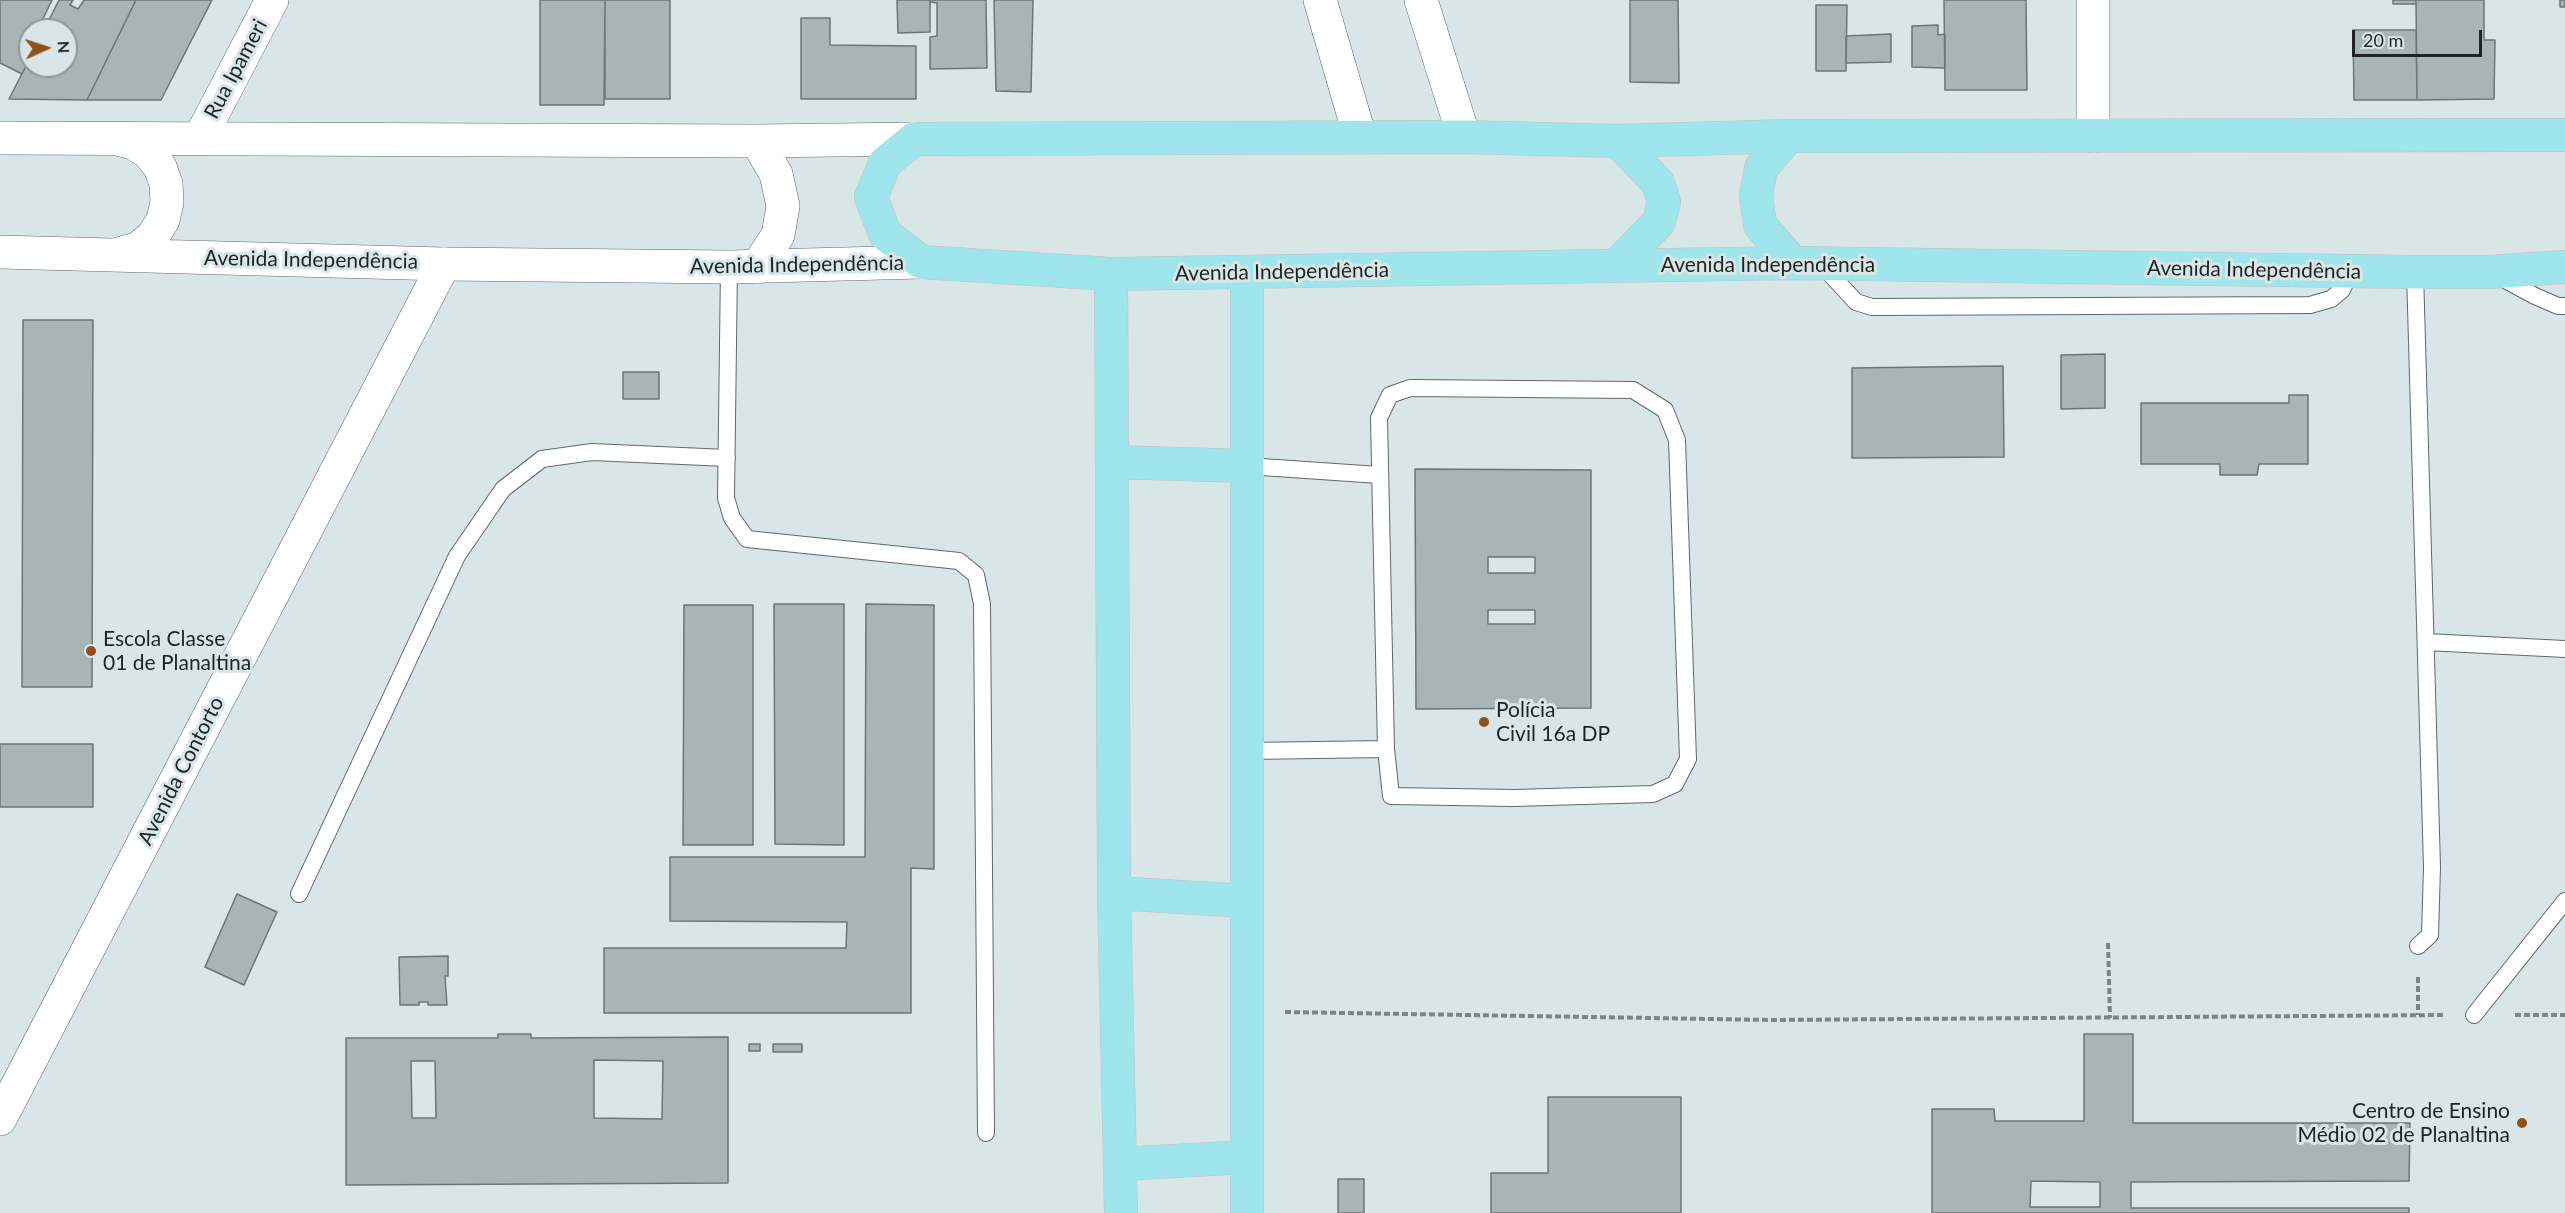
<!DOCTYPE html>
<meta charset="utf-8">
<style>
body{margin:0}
#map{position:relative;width:2565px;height:1213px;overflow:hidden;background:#d9e6e7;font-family:Lato,sans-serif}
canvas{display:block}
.north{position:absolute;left:18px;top:18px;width:60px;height:60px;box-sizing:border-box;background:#d9e6e7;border:2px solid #8e9899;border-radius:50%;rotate:87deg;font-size:16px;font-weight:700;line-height:24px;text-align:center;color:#1e2324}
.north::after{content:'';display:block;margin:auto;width:21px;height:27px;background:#93501f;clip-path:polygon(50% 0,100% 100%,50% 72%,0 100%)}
.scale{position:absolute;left:2352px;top:30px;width:130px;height:27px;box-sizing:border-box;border:3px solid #1e2324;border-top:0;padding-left:8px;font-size:18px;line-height:21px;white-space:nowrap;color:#1e2324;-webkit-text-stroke:4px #d9e6e7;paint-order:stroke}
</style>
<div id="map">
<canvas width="2565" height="1213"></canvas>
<div class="north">N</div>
<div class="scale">20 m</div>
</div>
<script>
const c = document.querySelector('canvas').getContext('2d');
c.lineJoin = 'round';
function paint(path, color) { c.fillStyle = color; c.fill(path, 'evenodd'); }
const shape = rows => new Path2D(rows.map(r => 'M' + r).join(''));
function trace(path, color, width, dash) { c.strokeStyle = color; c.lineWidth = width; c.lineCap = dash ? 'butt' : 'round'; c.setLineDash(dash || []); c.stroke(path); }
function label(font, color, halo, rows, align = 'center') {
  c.font = font + ' Lato,sans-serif'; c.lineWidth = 6; c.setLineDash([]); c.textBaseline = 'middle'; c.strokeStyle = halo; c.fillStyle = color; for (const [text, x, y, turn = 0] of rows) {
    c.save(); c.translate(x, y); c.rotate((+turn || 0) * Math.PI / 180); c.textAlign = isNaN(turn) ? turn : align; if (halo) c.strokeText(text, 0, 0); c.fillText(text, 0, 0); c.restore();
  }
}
const building = shape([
 [0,0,52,0,39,27,44,30,30,30,30,58,22,74,0,63,0,0],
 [59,0,73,0,70,5,78,9,84,0,136,0,87,100,9,99,30,58,30,66,66,66,66,30,44,30,59,0],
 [136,0,212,0,161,100,87,100,136,0],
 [540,0,605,0,604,105,540,105,540,0],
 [605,0,670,0,670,99,605,99,605,0],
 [897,0,930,0,930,32,898,33,897,0],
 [930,0,986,0,987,68,930,69,930,37,937,36,937,3,930,2,930,0],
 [994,0,1033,0,1031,92,996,91,994,0],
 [1630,0,1678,0,1679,83,1630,82,1630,0],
 [1944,0,2026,0,2027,90,1945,90,1944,0],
 [2393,0,2416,0,2416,4,2393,4,2393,0],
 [2416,0,2484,0,2484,40,2495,40,2494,99,2417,100,2416,0],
 [2560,0,2565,0,2565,7,2560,7,2560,0],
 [1816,5,1847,5,1846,71,1816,71,1816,5],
 [801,18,830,18,830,45,916,46,916,99,801,99,801,18],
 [1938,25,1938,35,1945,34,1945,68,1912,67,1912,26,1938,25],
 [2353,30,2416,30,2417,100,2354,100,2353,30],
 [1891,34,1891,62,1846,63,1846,36,1891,34],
 [23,320,93,320,92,687,22,687,23,320],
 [2105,354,2105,408,2061,409,2061,355,2105,354],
 [2003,366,2004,457,1852,458,1852,368,2003,366],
 [623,372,659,372,659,399,623,399,623,372],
 [2289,395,2308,395,2308,464,2259,464,2257,475,2220,475,2220,464,2141,464,2141,403,2289,403,2289,395],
 [1415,469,1591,470,1591,708,1416,709,1415,469],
 [1488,557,1535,557,1535,573,1488,573,1488,557],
 [1488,610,1535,610,1535,624,1488,624,1488,610],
 [774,604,844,604,844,845,775,844,774,604],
 [866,604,934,605,934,869,911,868,911,1013,604,1013,604,948,846,948,847,922,670,921,670,857,865,857,866,604],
 [684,605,753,605,753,845,683,845,684,605],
 [0,744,93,744,93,807,0,807,0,744],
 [237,894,277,912,244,985,205,967,237,894],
 [448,956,448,976,445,976,447,1005,428,1005,428,1002,419,1002,419,1005,400,1005,399,957,448,956],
 [498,1034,531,1034,531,1038,728,1037,728,1183,346,1185,346,1038,498,1038,498,1034],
 [594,1060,663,1061,662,1119,594,1118,594,1060],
 [411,1061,435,1061,436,1118,412,1118,411,1061],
 [2084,1034,2133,1034,2133,1123,2410,1123,2409,1181,2131,1182,2131,1208,2409,1208,2409,1213,1932,1213,1932,1109,1994,1109,1995,1121,2084,1121,2084,1034],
 [2031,1181,2100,1182,2100,1207,2030,1207,2031,1181],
 [749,1044,760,1044,760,1051,749,1051,749,1044],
 [773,1044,802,1044,802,1052,773,1052,773,1044],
 [1548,1097,1681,1097,1681,1213,1491,1213,1491,1173,1548,1173,1548,1097],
 [1338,1179,1364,1179,1364,1213,1338,1213,1338,1179]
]);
const path = shape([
 [2108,943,2110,1018],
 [2418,977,2418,1015],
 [1285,1012,1772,1020,2444,1015],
 [2515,1015,2565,1015]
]);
const service = shape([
 [1821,264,1856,302,1872,307,2310,305,2331,299,2342,290,2351,271],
 [729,267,726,498,732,518,747,539,959,561,976,575,982,604,986,1133],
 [2415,272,2432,867,2430,935,2418,946],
 [2498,276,2535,296,2558,306,2565,306],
 [1410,388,1633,390,1665,410,1677,440,1688,759,1675,784,1653,794,1514,798,1391,796,1386,749,1379,418,1390,395,1410,388],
 [1247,466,1379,475],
 [2426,642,2565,649],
 [1247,751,1386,749],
 [299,894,457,556,503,489,542,459,592,452,727,458],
 [2474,1015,2565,901]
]);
const minor = shape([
 [2093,136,2093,0],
 [200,138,272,0],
 [0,1119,444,264]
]);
const tertiary = shape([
 [1320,0,1360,137],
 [1421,0,1464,137],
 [0,138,757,141,914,139],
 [117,139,133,143,148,152,160,167,166,184,167,202,163,220,153,236,139,248,118,254],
 [757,141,776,174,783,206,778,235,757,267],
 [0,252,444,264,729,267,921,262]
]);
const primary = shape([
 [2565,135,1789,136,1618,141,1464,137,914,139,885,163,871,197,885,234,921,262,1111,274,1793,263,2415,272,2489,272,2565,267],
 [1789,136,1761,168,1756,196,1760,225,1793,263],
 [1616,266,1659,222,1664,202,1658,183,1618,141],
 [1111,274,1114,893,1121,1213],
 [1112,462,1247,466],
 [1114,893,1247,901],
 [1121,1164,1247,1157],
 [1247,1213,1247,273]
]);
const markers = [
 [91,651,6,"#93501f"],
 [1484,722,6,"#93501f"],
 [2522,1123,6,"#93501f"]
];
const streetNames = [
 ["Rua Ipameri",236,69,-62],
 ["Avenida Independência",311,260,1],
 ["Avenida Independência",797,265,-1],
 ["Avenida Independência",1768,265],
 ["Avenida Independência",2254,270,1],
 ["Avenida Independência",1282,272,-1],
 ["Avenida Contorto",181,771,-63]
];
const poiNames = [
 ["Escola Classe",103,639],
 ["01 de Planaltina",103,663],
 ["Polícia",1496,710],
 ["Civil 16a DP",1496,734],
 ["Centro de Ensino",2510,1111,"right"],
 ["Médio 02 de Planaltina",2510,1135,"right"]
];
paint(building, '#a8b5b6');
trace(building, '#6a7677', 1.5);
trace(service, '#5d696a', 18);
trace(minor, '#5d696a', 34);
trace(tertiary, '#5d696a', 34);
trace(primary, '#c0c1c2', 34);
trace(path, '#7c8586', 4, [6, 3]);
trace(service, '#fff', 16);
trace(minor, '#fff', 33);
trace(tertiary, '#fff', 33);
trace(primary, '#9fe6ec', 33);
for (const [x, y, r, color] of markers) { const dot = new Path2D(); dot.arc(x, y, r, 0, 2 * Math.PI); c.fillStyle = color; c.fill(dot); trace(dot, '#d9e6e7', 2); }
label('21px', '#1e2324', '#d9e6e7', streetNames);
label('21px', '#1e2324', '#d9e6e7', poiNames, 'left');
</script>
